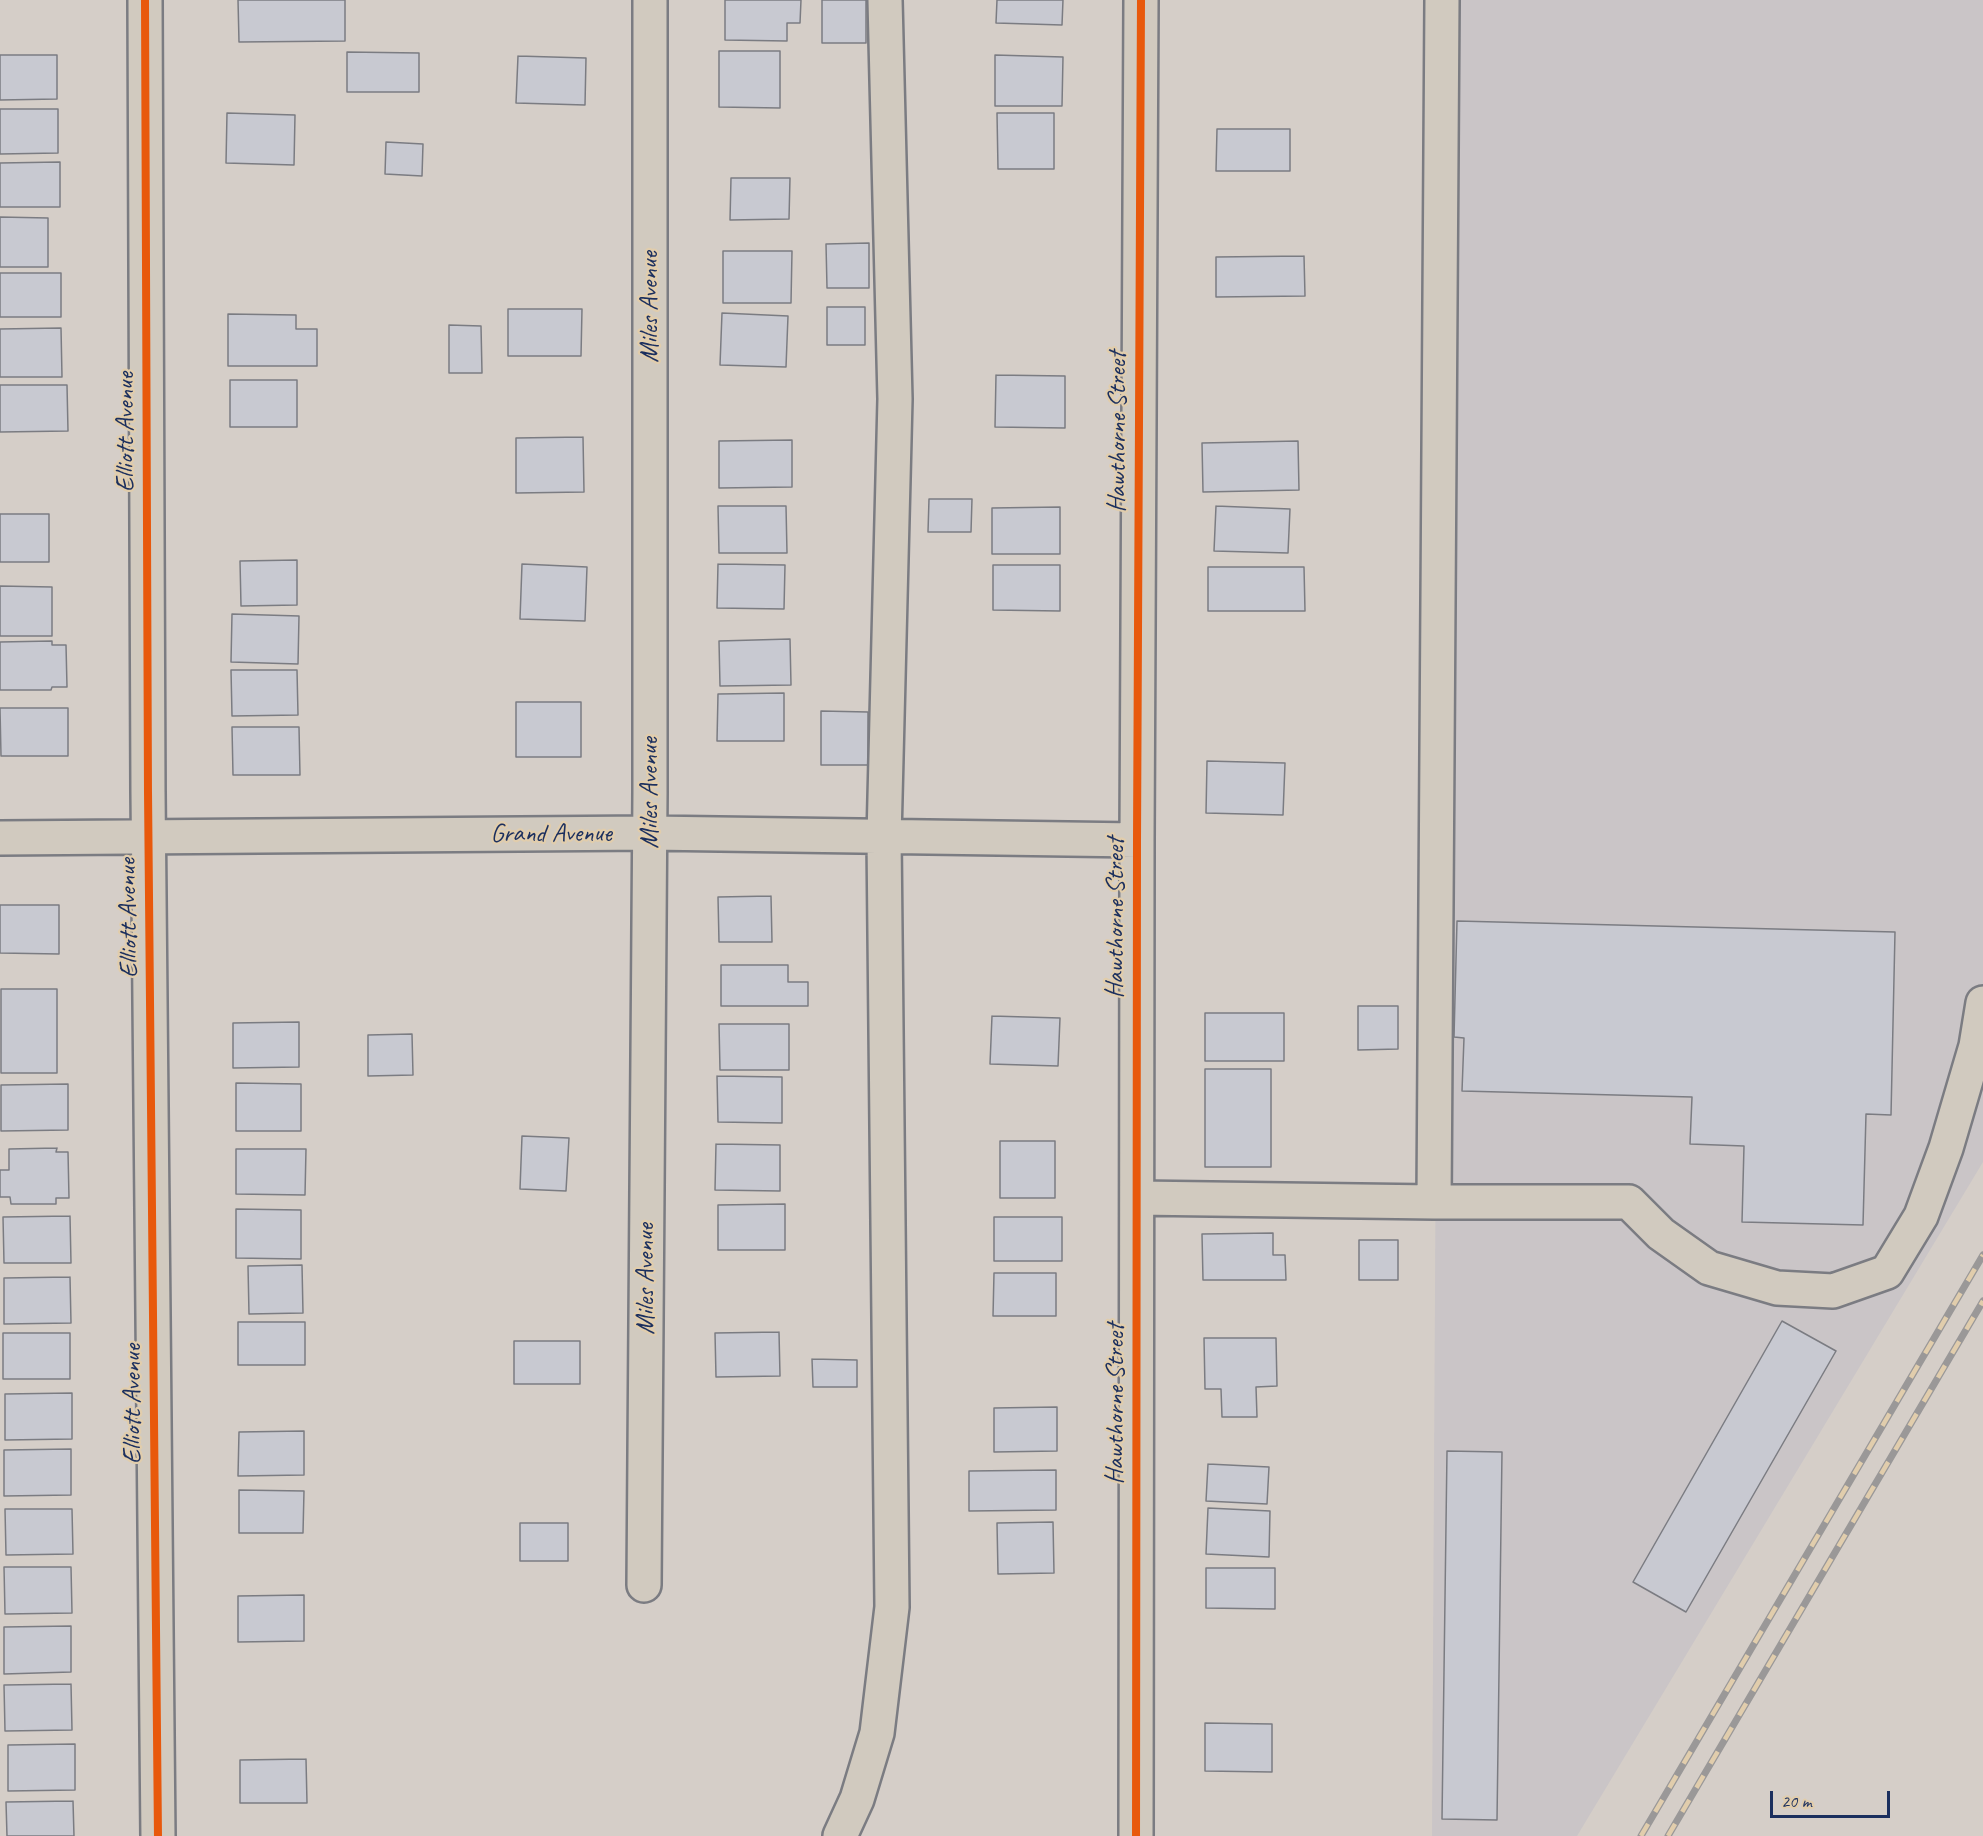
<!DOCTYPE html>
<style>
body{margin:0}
#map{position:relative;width:1983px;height:1836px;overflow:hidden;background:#d5cec8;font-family:Caveat,sans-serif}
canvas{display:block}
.scale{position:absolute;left:1770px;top:1791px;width:120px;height:27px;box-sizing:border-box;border:3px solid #1b2f5e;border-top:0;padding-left:8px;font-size:18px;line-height:21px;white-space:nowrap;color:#1b2f5e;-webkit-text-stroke:4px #e1cdac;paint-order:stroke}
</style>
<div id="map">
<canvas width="1983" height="1836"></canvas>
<div class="scale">20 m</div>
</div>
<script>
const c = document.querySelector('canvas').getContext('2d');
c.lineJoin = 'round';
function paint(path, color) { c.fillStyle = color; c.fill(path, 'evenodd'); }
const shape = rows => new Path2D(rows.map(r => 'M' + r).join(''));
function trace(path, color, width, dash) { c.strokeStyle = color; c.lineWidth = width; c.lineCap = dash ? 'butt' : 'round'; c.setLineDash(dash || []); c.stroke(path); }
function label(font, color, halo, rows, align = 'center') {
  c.font = font + ' Caveat,sans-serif'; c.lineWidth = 4.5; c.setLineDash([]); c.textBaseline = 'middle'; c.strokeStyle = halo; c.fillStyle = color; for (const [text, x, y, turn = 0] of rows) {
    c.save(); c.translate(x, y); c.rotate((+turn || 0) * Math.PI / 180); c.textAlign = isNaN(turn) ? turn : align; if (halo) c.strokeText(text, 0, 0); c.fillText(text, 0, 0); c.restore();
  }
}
const built = shape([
 [1442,0,1983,0,1983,1162,1577,1836,1432,1836]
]);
const building = shape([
 [238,0,345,0,345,41,239,42,238,0],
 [725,0,801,0,800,23,787,23,787,41,725,40,725,0],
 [822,0,866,0,866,43,822,43,822,0],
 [997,0,1063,0,1062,25,996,23,997,0],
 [719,51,780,51,780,108,719,107,719,51],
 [347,52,419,53,419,92,347,92,347,52],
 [0,55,57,55,57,99,0,100,0,55],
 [995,55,1063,57,1062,106,995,106,995,55],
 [518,56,586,58,585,105,516,103,518,56],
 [0,109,58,109,58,153,0,154,0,109],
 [227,113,295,115,294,165,226,163,227,113],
 [997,113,1054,113,1054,169,998,169,997,113],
 [1217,129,1290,129,1290,171,1216,171,1217,129],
 [386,142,423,144,422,176,385,174,386,142],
 [60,162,60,207,0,207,0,163,60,162],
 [731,178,790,178,789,219,730,220,731,178],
 [0,217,48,218,48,267,0,267,0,217],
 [869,243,869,288,827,288,826,244,869,243],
 [723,251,792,251,791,303,723,303,723,251],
 [1304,256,1305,296,1216,297,1216,257,1304,256],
 [0,273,61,273,61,317,0,317,0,273],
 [827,307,865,307,865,345,827,345,827,307],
 [508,309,582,309,581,356,508,356,508,309],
 [722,313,788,316,786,367,720,365,722,313],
 [228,314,296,315,296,329,317,329,317,366,228,366,228,314],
 [449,325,481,326,482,373,449,373,449,325],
 [61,328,62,377,0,377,0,329,61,328],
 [996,375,1065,376,1065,428,995,427,996,375],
 [230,380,297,380,297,427,230,427,230,380],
 [0,385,67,385,68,431,0,432,0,385],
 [583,437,584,492,516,493,516,438,583,437],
 [792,440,792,487,719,488,719,441,792,440],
 [1298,441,1299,490,1203,492,1202,443,1298,441],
 [929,499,972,499,971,532,928,532,929,499],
 [718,506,786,506,787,553,719,553,718,506],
 [1216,506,1290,509,1288,553,1214,551,1216,506],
 [1060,507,1060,554,992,554,992,508,1060,507],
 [0,514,49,514,49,562,0,562,0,514],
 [297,560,297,605,241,606,240,561,297,560],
 [522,564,587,567,585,621,520,619,522,564],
 [718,564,785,565,784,609,717,608,718,564],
 [993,565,1060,565,1060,611,993,610,993,565],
 [1208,567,1304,567,1305,611,1208,611,1208,567],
 [0,586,52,587,52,636,0,636,0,586],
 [232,614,299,616,298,664,231,662,232,614],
 [790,639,791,685,720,686,719,641,790,639],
 [52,641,52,645,66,645,67,687,52,687,51,690,0,690,0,642,52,641],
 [231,670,297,670,298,715,232,716,231,670],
 [784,693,784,741,717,741,718,694,784,693],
 [516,702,581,702,581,757,516,757,516,702],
 [0,708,68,708,68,756,1,756,0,708],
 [821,711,868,712,868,765,821,765,821,711],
 [232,727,299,727,300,775,233,775,232,727],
 [1207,761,1285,763,1283,815,1206,813,1207,761],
 [771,896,772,942,719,942,718,897,771,896],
 [0,905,59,905,59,954,0,953,0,905],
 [1457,921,1895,932,1891,1115,1866,1114,1863,1225,1742,1222,1744,1146,1690,1144,1692,1097,1462,1091,1464,1038,1454,1037,1457,921],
 [721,965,788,965,788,982,808,982,808,1006,721,1006,721,965],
 [1,989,57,989,57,1073,1,1073,1,989],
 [1358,1006,1398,1006,1398,1049,1358,1050,1358,1006],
 [1205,1013,1284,1013,1284,1061,1205,1061,1205,1013],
 [992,1016,1060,1018,1058,1066,990,1064,992,1016],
 [299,1022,299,1067,233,1068,233,1023,299,1022],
 [719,1024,789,1024,789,1070,720,1070,719,1024],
 [412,1034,413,1075,368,1076,368,1035,412,1034],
 [1205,1069,1271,1069,1271,1167,1205,1167,1205,1069],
 [717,1076,782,1077,782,1123,718,1122,717,1076],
 [236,1083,301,1084,301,1131,236,1131,236,1083],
 [68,1084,68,1130,1,1131,1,1085,68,1084],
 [522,1136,569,1138,566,1191,520,1189,522,1136],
 [1000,1141,1055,1141,1055,1198,1000,1198,1000,1141],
 [716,1144,780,1145,780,1191,715,1190,716,1144],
 [57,1148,56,1152,68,1152,69,1198,56,1198,56,1204,11,1204,10,1197,0,1197,0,1170,9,1170,9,1149,57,1148],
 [236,1149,306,1149,305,1195,236,1194,236,1149],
 [785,1204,785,1250,718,1250,718,1205,785,1204],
 [236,1209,301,1210,301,1259,236,1258,236,1209],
 [70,1216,71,1263,4,1263,3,1217,70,1216],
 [994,1217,1062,1217,1062,1261,994,1261,994,1217],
 [1273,1233,1273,1255,1285,1255,1286,1280,1203,1280,1202,1234,1273,1233],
 [1359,1240,1398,1240,1398,1280,1359,1280,1359,1240],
 [302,1265,303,1313,249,1314,248,1266,302,1265],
 [994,1273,1056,1273,1056,1316,993,1316,994,1273],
 [70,1277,71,1323,4,1324,4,1278,70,1277],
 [1782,1321,1836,1351,1686,1612,1633,1582,1782,1321],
 [238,1322,305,1322,305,1365,238,1365,238,1322],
 [779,1332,780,1376,716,1377,715,1333,779,1332],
 [3,1333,70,1333,70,1379,3,1379,3,1333],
 [1204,1338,1276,1338,1277,1386,1256,1387,1257,1417,1222,1417,1221,1389,1205,1389,1204,1338],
 [514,1341,580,1341,580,1384,514,1384,514,1341],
 [812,1359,857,1360,857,1387,813,1387,812,1359],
 [72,1393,72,1439,5,1440,5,1394,72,1393],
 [1057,1407,1057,1451,994,1452,994,1408,1057,1407],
 [304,1431,304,1475,238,1476,239,1432,304,1431],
 [71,1449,71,1495,4,1496,4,1450,71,1449],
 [1447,1451,1502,1452,1497,1820,1442,1819,1447,1451],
 [1208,1464,1269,1467,1267,1504,1206,1501,1208,1464],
 [1056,1470,1056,1510,969,1511,969,1471,1056,1470],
 [239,1490,304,1491,303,1533,239,1533,239,1490],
 [1208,1508,1270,1511,1269,1557,1206,1554,1208,1508],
 [5,1509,72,1509,73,1554,6,1555,5,1509],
 [1053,1522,1054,1573,998,1574,997,1523,1053,1522],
 [520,1523,568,1523,568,1561,520,1561,520,1523],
 [4,1567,71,1567,72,1613,5,1614,4,1567],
 [1206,1568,1275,1568,1275,1609,1206,1608,1206,1568],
 [304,1595,304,1641,238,1642,238,1596,304,1595],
 [71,1626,71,1672,4,1674,4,1627,71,1626],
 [71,1684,72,1730,5,1731,4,1685,71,1684],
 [1205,1723,1272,1724,1272,1772,1205,1771,1205,1723],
 [75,1744,75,1790,8,1791,8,1745,75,1744],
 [306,1759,307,1803,240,1803,240,1760,306,1759],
 [73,1801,74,1836,7,1836,6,1802,73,1801]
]);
const minor = shape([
 [145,0,148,792,158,1836],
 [0,838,650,833,1137,840],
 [1137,1198,1434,1202,1442,0],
 [1434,1202,1629,1202,1661,1234,1709,1268,1777,1288,1833,1291,1887,1272,1921,1216,1946,1148,1976,1046,1983,1003],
 [644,1585,650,792,650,0],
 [840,1836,857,1799,877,1733,892,1607,884,837,895,399,885,0],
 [1136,1836,1137,840,1141,0]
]);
const rail = shape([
 [1641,1836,1983,1255],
 [1668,1836,1983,1301]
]);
const cycleway = shape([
 [145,0,148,792,158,1836],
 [1136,1836,1137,840,1141,0]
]);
const streetNames = [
 ["Miles Avenue",650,307,-90],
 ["Elliott Avenue",126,432,-90],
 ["Hawthorne Street",1118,432,-90],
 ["Miles Avenue",650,793,-90],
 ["Grand Avenue",551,834],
 ["Elliott Avenue",129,918,-91],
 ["Hawthorne Street",1116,918,-90],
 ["Miles Avenue",646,1279,-90],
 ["Elliott Avenue",133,1404,-90],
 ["Hawthorne Street",1116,1404,-90]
];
paint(built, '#cac5c7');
paint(building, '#c8c9d1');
trace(building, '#7b7c82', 1.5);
trace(minor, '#7b7c82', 38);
trace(minor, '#d1cabf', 33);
trace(rail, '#9a9898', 7);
trace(rail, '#e1cdac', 4.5, [14]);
trace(cycleway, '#e8590c', 8);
label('26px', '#1b2f5e', '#e1cdac', streetNames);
</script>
